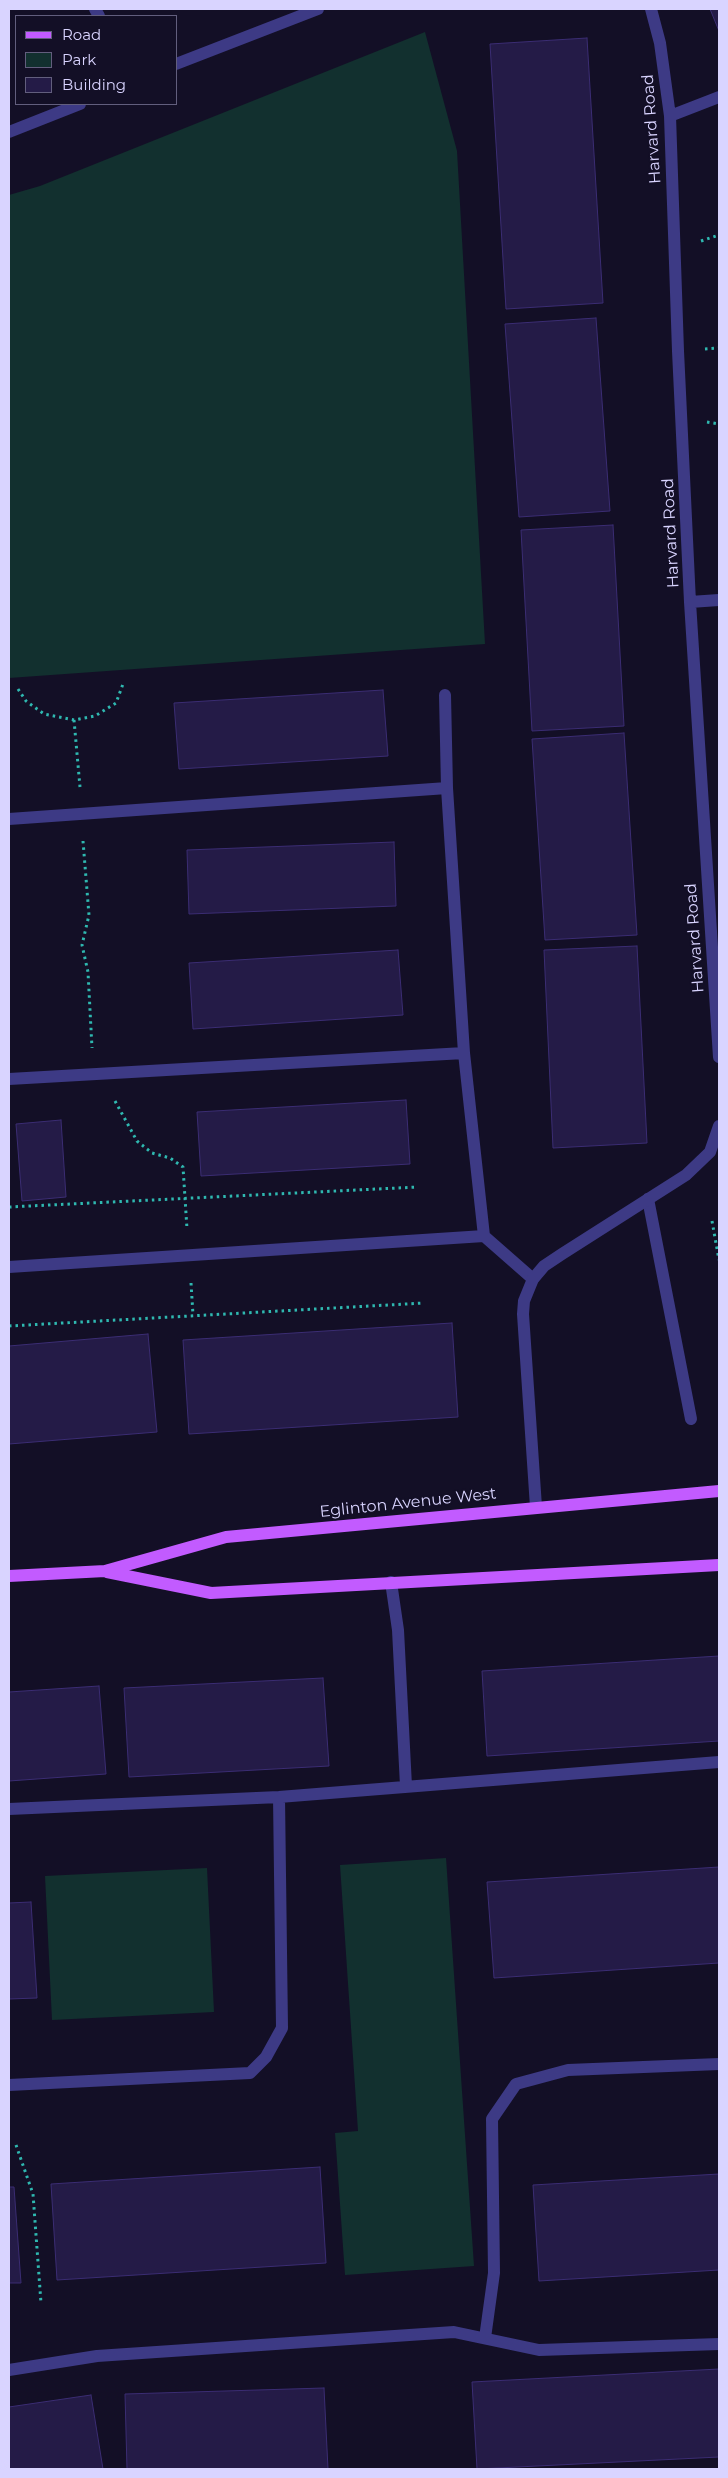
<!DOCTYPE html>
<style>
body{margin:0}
#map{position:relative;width:728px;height:2478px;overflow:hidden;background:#130f26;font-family:Montserrat,sans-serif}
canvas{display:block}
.frame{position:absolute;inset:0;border:10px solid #d9d4ff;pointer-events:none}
.legend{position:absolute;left:15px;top:15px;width:162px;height:90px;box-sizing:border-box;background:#130f26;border:1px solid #625e7d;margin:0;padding:6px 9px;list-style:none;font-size:15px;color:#d9d4ff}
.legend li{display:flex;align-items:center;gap:10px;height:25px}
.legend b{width:25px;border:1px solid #625e7d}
</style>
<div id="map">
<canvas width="728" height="2478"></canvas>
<div class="frame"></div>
<ul class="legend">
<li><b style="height:6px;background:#c25bff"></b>Road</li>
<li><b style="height:14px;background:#12302f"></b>Park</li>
<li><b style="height:14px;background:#241b47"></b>Building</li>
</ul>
</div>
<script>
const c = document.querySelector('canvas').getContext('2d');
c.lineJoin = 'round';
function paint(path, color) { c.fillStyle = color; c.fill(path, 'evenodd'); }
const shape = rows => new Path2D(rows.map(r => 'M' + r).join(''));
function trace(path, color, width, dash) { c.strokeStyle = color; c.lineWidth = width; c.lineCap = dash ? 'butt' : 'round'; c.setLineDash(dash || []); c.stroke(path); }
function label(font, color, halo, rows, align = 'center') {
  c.font = font + ' Montserrat,sans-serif'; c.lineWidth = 4; c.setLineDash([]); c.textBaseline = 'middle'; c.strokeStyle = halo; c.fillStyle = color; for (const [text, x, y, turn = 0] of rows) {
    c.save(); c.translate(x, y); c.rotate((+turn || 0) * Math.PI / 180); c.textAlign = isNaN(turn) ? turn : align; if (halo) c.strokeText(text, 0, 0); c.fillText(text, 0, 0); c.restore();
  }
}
const green = shape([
 [425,32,457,151,485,644,9,678,9,195,40,186],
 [446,1858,474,2266,345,2275,335,2133,358,2131,340,1865],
 [207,1868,214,2012,52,2020,45,1876]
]);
const building = shape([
 [710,9,719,9,719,31,710,9],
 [587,38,603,303,506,309,490,44,587,38],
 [596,318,610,511,519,517,505,324,596,318],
 [613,525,624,726,532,731,521,530,613,525],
 [383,690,388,756,179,769,174,703,383,690],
 [624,733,637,935,545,940,532,739,624,733],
 [394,842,396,906,189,914,187,850,394,842],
 [637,946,647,1143,553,1148,544,950,637,946],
 [398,950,403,1015,193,1029,189,963,398,950],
 [406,1100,410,1164,201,1176,197,1112,406,1100],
 [61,1120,66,1197,22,1201,16,1124,61,1120],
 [452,1323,458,1417,189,1434,183,1340,452,1323],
 [148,1334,157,1432,9,1444,9,1346,148,1334],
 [719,1656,719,1741,487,1756,482,1671,719,1656],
 [323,1678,329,1766,129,1777,124,1688,323,1678],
 [99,1686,106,1774,9,1781,9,1692,99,1686],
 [719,1867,719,1963,494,1978,487,1882,719,1867],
 [31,1902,37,1998,9,1999,9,1903,31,1902],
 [320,2167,326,2263,57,2280,51,2184,320,2167],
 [719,2174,719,2270,539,2281,533,2185,719,2174],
 [9,2187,14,2187,21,2283,9,2283,9,2187],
 [719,2369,719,2457,477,2469,472,2382,719,2369],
 [324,2388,328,2469,127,2469,125,2394,324,2388],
 [91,2395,103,2469,9,2469,9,2407,91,2395]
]);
const path = shape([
 [701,241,719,235],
 [705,349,719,348],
 [707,422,719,424],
 [18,689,26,701,44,714,74,720,95,716,116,703,123,684],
 [74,720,80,787],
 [83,841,89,915,82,945,88,972,92,1048],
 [115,1101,137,1141,152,1153,170,1158,183,1167,187,1229],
 [9,1207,418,1187],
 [712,1221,719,1260],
 [191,1283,193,1315],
 [9,1326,424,1303],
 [16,2145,33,2194,41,2303]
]);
const service = shape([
 [445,695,447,788,464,1053,484,1236,533,1279],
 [9,819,447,788],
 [9,1079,464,1053],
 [648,1199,691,1419],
 [9,1267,484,1236],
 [391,1582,398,1630,406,1786],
 [9,1809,279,1797,719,1762],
 [9,2085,250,2073,266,2057,282,2028,279,1797],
 [485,2338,494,2273,492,2119,516,2084,568,2070,719,2064],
 [9,2370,97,2356,454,2332,539,2350,719,2344]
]);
const minor = shape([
 [95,9,99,16],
 [651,9,660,43,670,116,678,351,690,602,719,1057],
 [670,116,719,97],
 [690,602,719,600],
 [536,1507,523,1314,524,1301,533,1279,544,1266,562,1254,686,1175,710,1152,719,1126]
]);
const tertiary = shape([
 [176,64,318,9],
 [9,132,80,104]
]);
const primary = shape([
 [107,1572,211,1593,719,1565],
 [9,1576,105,1571,226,1537,719,1491]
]);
const streetNames = [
 ["Harvard Road",652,129,-94],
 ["Harvard Road",671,533,-93],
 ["Harvard Road",695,938,-94],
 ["Eglinton Avenue West",408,1503,-6]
];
paint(green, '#12302f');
paint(building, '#241b47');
trace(building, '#3b2d73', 1);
trace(path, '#2fb8b0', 3, [2.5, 4]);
trace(service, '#3d3a85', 12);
trace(minor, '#3d3a85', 12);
trace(tertiary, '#3d3a85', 12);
trace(primary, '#c25bff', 12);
label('16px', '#d9d4ff', '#130f26', streetNames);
</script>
